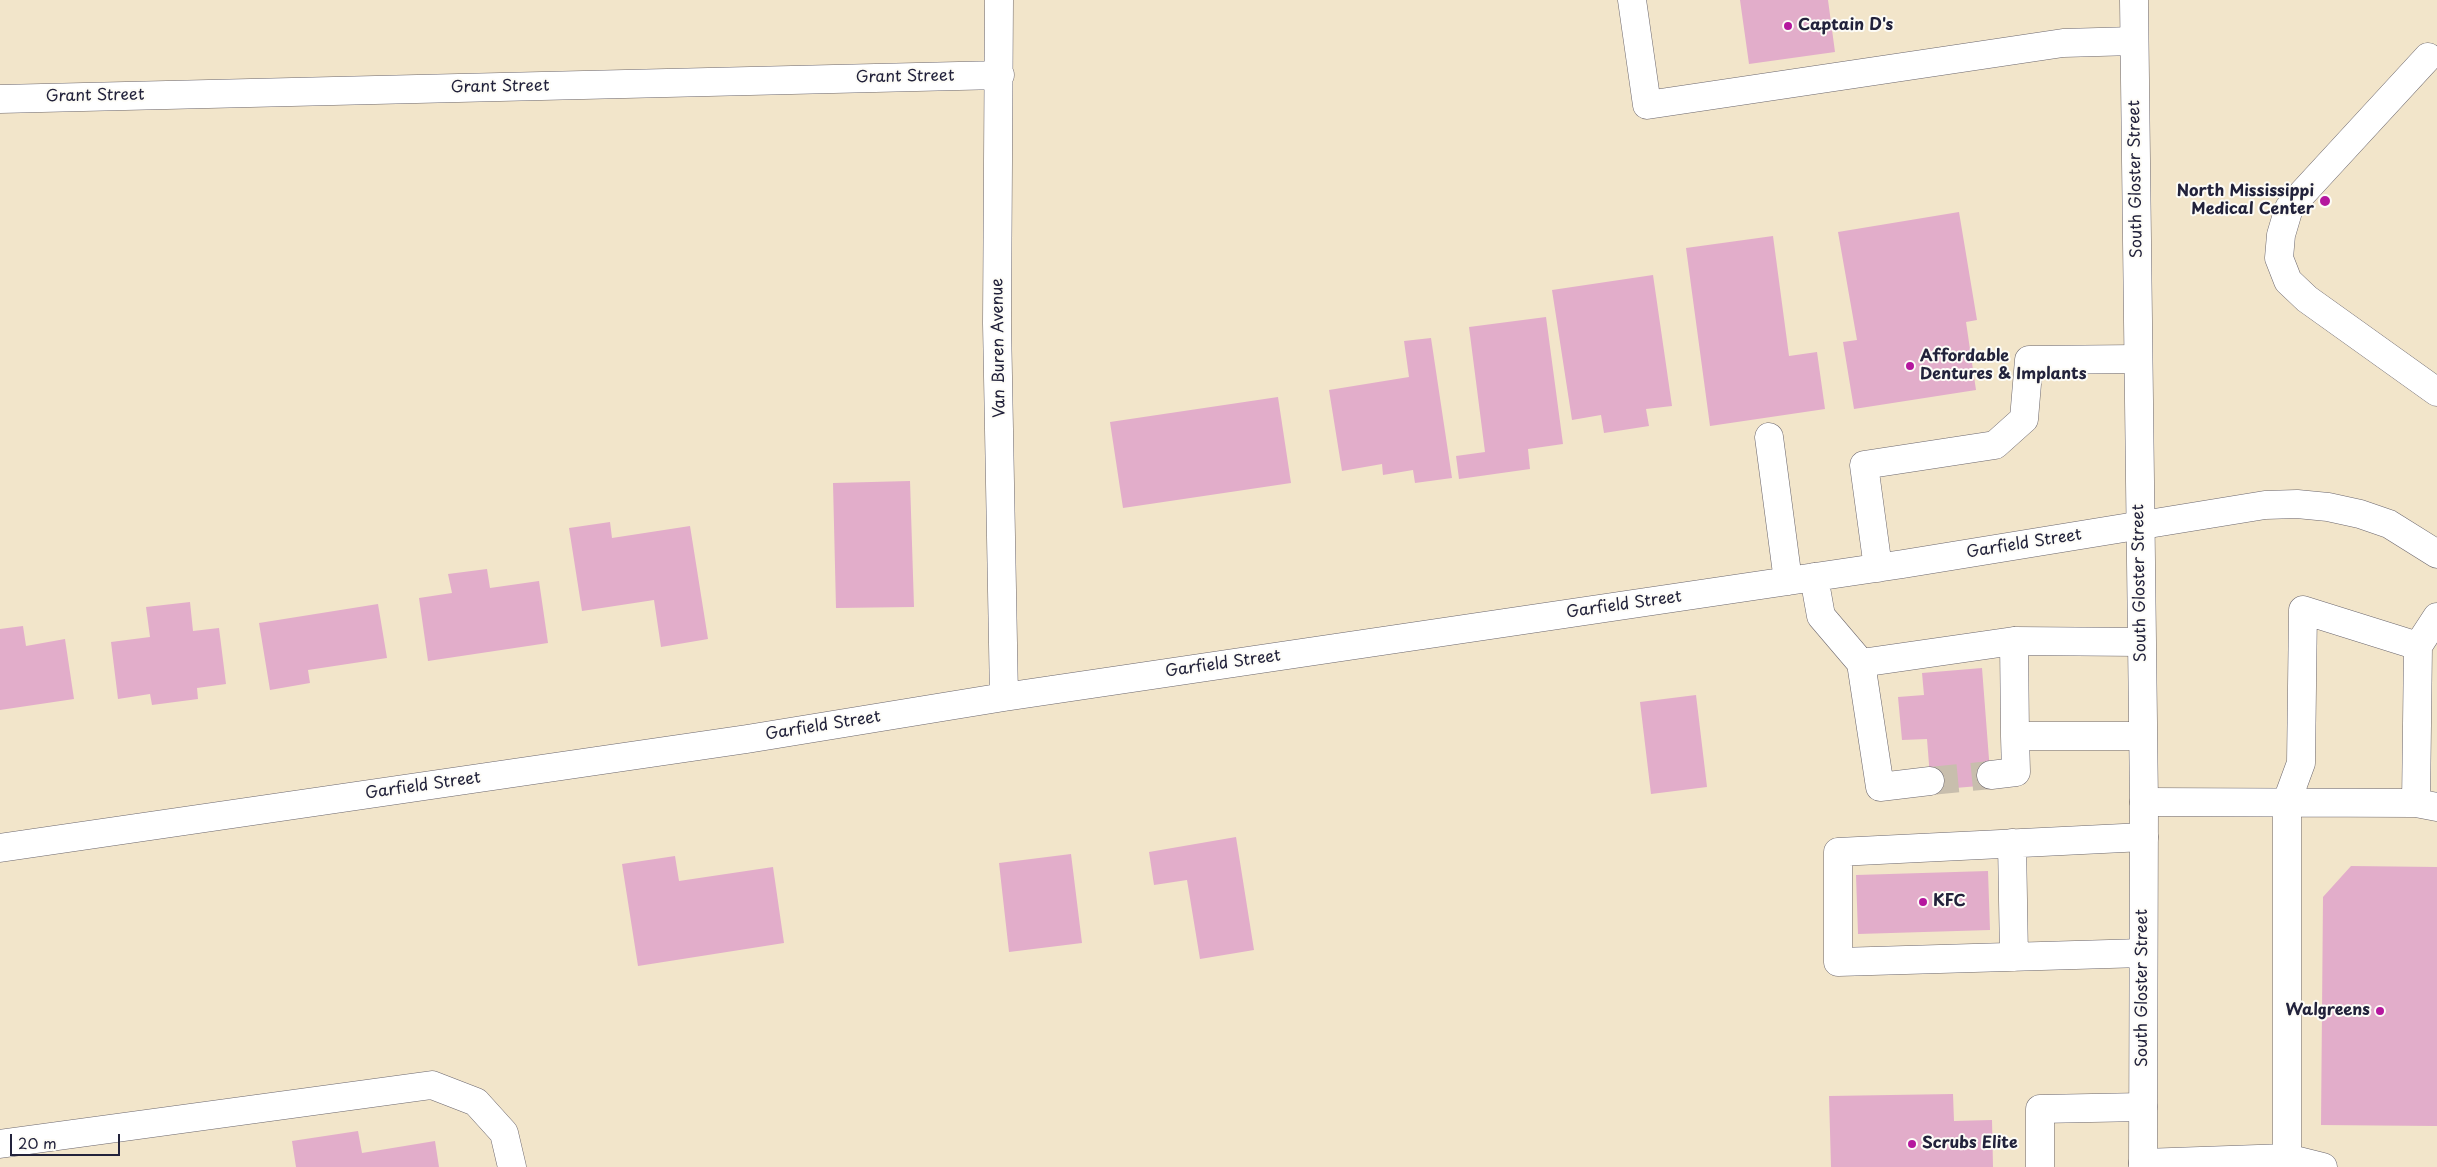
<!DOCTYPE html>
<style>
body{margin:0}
#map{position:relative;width:2437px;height:1167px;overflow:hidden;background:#f2e5ca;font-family:"Playpen Sans",sans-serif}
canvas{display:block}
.scale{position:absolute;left:10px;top:1134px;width:110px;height:22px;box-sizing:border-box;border:2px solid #22223b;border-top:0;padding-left:6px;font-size:15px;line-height:18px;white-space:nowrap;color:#22223b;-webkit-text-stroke:4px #fdfcf7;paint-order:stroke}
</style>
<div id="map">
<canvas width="2437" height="1167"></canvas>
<div class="scale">20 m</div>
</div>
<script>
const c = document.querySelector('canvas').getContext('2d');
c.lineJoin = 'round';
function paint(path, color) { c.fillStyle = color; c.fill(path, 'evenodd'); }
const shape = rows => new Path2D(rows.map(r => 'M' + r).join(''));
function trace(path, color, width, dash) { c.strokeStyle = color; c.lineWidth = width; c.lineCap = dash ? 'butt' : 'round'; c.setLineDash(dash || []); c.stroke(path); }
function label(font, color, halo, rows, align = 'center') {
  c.font = font + ' "Playpen Sans",sans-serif'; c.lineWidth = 4; c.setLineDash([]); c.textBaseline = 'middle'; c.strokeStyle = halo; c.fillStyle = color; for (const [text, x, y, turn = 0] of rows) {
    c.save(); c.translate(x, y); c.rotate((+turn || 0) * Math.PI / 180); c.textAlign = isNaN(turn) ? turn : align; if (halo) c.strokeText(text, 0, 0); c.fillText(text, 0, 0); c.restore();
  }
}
const building = shape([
 [1740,0,1828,0,1835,52,1749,64],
 [1959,212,1977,320,1966,322,1976,390,1854,409,1843,342,1857,340,1838,232],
 [1773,236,1789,356,1817,352,1825,409,1710,426,1686,248],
 [1653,275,1672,406,1646,409,1649,426,1604,433,1601,415,1572,420,1552,290],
 [1546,317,1563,444,1528,449,1530,469,1459,479,1456,456,1485,452,1469,327],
 [1431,338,1452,478,1415,483,1413,470,1383,475,1382,464,1342,471,1329,390,1409,377,1404,341],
 [1278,397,1291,483,1123,508,1110,422],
 [910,481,914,607,836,608,833,483],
 [610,522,612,538,690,526,708,639,661,647,654,600,582,611,569,528],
 [487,569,490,588,539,581,548,643,428,661,419,598,452,593,448,574],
 [190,602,193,631,219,628,226,684,197,688,198,699,152,705,150,694,118,699,111,642,150,637,146,607],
 [378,604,387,658,308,670,310,683,270,690,259,623],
 [23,626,26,646,65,639,74,699,0,710,0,629],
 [1982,668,1991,785,1931,790,1927,739,1902,740,1898,697,1924,695,1922,673],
 [1696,695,1707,787,1651,794,1640,702],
 [1236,837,1254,950,1200,959,1187,880,1154,885,1149,852],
 [1071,854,1082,943,1009,952,999,863],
 [675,856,679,881,773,867,784,943,638,966,622,864],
 [2351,866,2437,867,2437,1126,2321,1125,2323,897],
 [1988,871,1990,930,1858,934,1856,875],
 [1953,1094,1954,1121,1992,1120,1993,1167,1831,1167,1829,1096],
 [358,1131,362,1153,435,1141,439,1167,296,1167,292,1141]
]);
const minorTunnel = shape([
 [1930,781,1991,775]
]);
const minor = shape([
 [999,0,997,323,1004,697],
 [1632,0,1647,105,2063,43,2134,41],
 [2428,57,2289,208,2281,235,2279,258,2288,281,2307,299,2437,392],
 [0,99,1000,75],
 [1769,437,1788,581],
 [1878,568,1864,465,1995,445,2024,419,2029,360,2138,359],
 [1814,577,1821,616,1861,663,2014,641,2015,736,2142,736],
 [2014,641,2141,642],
 [1861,663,1880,787,1930,781],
 [1991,775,2016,772,2015,736],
 [2144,802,2416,803,2437,807],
 [2416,803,2418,646],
 [2012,843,2014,957],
 [0,848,747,739,1004,697,1903,564,2265,505,2297,504,2328,507,2360,514,2389,524,2437,554],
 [2143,953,1838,962,1838,852,2144,837],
 [0,1144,432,1085,476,1102,504,1133,512,1167],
 [2287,1158,2323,1167],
 [2143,1163,2287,1158,2287,801,2301,763,2303,610,2418,646,2437,617],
 [2040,1167,2040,1109,2143,1107]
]);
const major = shape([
 [2134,0,2144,802,2143,1167]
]);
const markers = [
 [1788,26,5,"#b5179e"],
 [2325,201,6,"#b5179e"],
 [1910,366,5,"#b5179e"],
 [1923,902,5,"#b5179e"],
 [2380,1011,5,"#b5179e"],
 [1912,1144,5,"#b5179e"]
];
const poiNames = [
 ["Captain D's",1798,26],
 ["North Mississippi",2314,192,"right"],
 ["Medical Center",2314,210,"right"],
 ["Affordable",1920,357],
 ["Dentures & Implants",1920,375],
 ["KFC",1933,902],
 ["Walgreens",2370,1011,"right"],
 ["Scrubs Elite",1922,1144]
];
const streetNames = [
 ["Grant Street",905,77,-1],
 ["Grant Street",500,87,-1],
 ["Grant Street",95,96,-1],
 ["South Gloster Street",2136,179,-91],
 ["Van Buren Avenue",999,348,-91],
 ["Garfield Street",2024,544,-9],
 ["South Gloster Street",2140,583,-91],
 ["Garfield Street",1624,605,-8],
 ["Garfield Street",1223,664,-8],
 ["Garfield Street",823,726,-9],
 ["Garfield Street",423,786,-8],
 ["South Gloster Street",2143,988,-90]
];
paint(building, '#e2adca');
trace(minorTunnel, '#c8bead', 28, [28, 14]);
trace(minor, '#6b666d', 29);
trace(major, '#6b666d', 29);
trace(minor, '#fff', 28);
trace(major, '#fff', 28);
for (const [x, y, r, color] of markers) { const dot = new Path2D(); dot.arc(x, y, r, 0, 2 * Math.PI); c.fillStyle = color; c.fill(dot); trace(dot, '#fdfcf7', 2); }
label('bold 16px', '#22223b', '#fdfcf7', poiNames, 'left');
label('16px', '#22223b', '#fdfcf7', streetNames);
</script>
